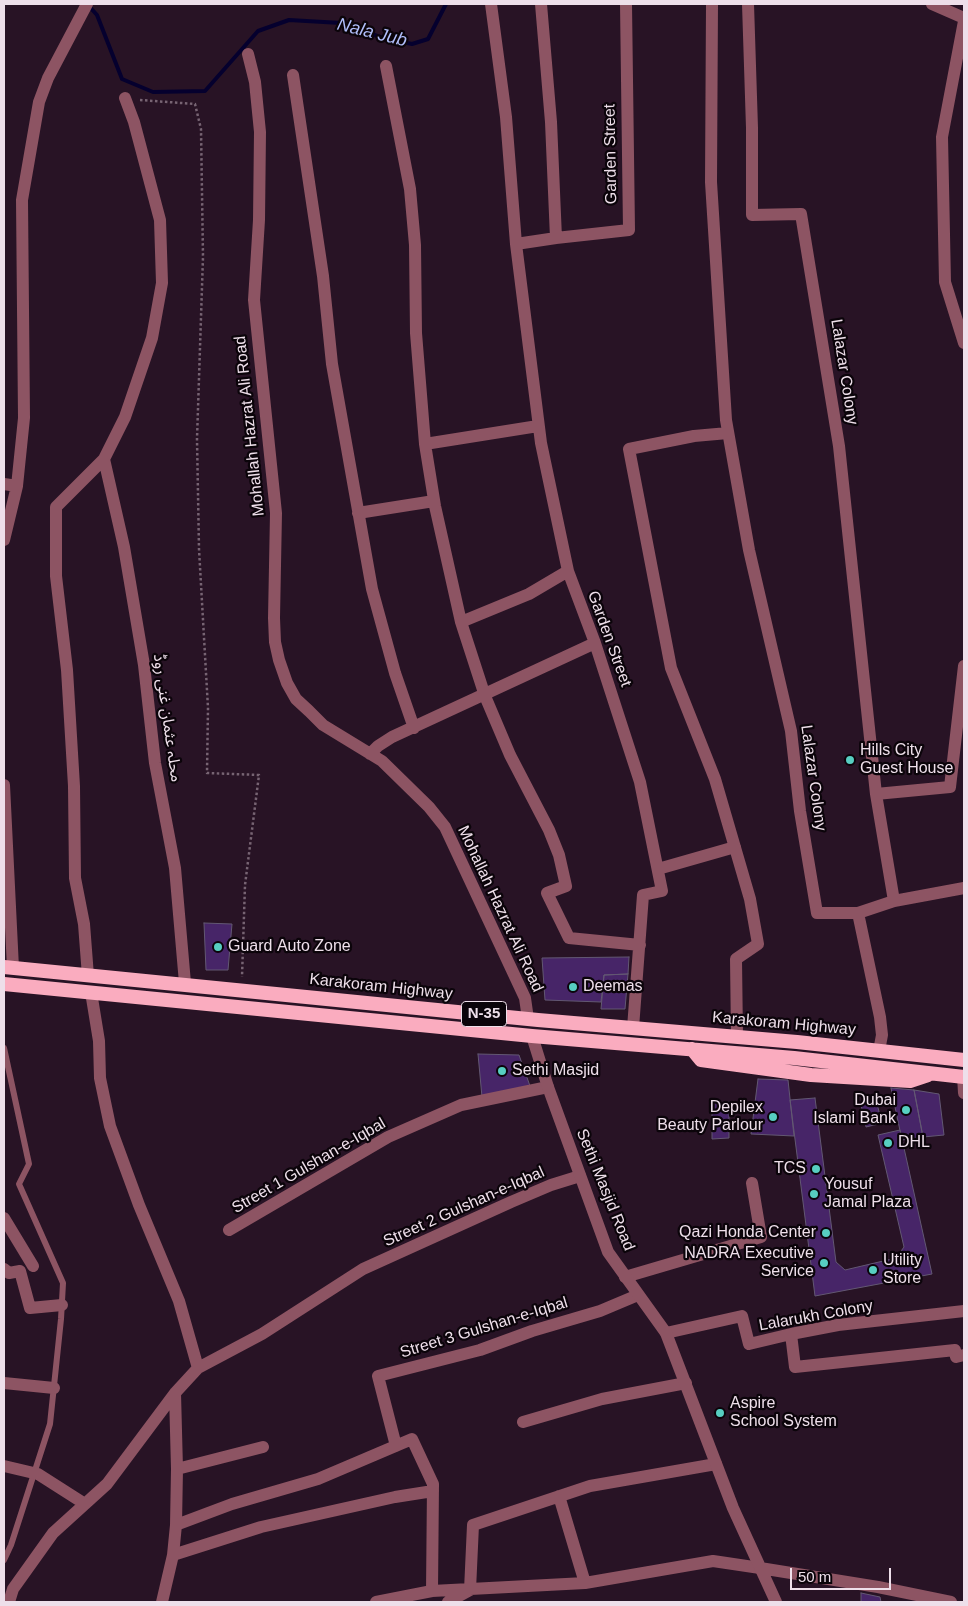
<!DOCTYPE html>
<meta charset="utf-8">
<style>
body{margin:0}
#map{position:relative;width:968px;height:1606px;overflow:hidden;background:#281325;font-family:Helvetica,sans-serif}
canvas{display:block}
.frame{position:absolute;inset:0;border:5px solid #eedfea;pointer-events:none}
.scale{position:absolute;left:790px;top:1568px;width:101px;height:22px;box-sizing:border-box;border:2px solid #eedfea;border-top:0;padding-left:6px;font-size:15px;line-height:18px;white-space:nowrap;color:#eedfea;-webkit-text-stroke:4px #0b040a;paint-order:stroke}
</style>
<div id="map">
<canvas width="968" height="1606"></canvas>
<div class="frame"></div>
<div class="scale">50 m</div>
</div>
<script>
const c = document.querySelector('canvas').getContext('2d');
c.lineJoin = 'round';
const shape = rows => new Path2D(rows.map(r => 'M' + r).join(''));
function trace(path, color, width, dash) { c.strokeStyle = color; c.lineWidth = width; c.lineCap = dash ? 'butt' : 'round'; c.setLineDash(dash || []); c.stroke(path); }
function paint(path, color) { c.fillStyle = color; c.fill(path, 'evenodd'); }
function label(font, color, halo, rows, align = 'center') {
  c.font = font + ' Helvetica,"Noto Sans Arabic",sans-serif'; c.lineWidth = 4.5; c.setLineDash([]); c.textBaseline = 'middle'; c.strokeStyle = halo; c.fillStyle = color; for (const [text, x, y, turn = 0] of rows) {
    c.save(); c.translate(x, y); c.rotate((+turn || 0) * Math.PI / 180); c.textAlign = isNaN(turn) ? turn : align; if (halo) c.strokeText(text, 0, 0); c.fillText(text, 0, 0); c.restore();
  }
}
const stream = shape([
 [88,5,97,15,122,79,153,92,205,91,258,31,289,20,341,23,383,38,412,44,428,39,446,4]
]);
const building = shape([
 [204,923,232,924,228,970,206,970,204,923],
 [629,957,628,974,604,975,601,1002,545,1000,542,958,629,957],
 [628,974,625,1009,601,1009,604,975,628,974],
 [478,1054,519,1055,530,1086,482,1097,478,1054],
 [758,1079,788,1080,794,1136,751,1134,758,1079],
 [891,1088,914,1090,923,1137,902,1140,891,1088],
 [914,1090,939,1094,944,1135,923,1137,914,1090],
 [815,1098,836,1262,845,1270,896,1258,904,1247,878,1135,900,1130,932,1274,815,1296,790,1100,815,1098],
 [876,1100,882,1123,866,1127,861,1105,876,1100],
 [729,1102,729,1138,712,1139,712,1103,729,1102],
 [861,1593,880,1597,881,1602,861,1602,861,1593]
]);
const path = shape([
 [140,100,195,104,201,129,203,257,197,439,199,549,208,708,207,773,259,775,245,885,242,977]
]);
const service = shape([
 [4,1048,29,1164,19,1184,63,1283,61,1319,50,1424,11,1545,4,1560]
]);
const minor = shape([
 [491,4,506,117,516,244,541,443,568,571,595,643,640,782,662,891,643,895,633,1028],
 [712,4,711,182,726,420,749,550,791,731,800,811,817,913,858,913],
 [748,4,752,128,752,215,801,214,839,446,876,794,894,901,858,913,880,1017,882,1035,879,1051],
 [932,4,964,18],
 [964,21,942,137,945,282,964,343],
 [248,54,255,82,260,132,259,220,254,300,276,513,274,618,275,642,279,660,287,683,296,699,309,711,323,725,382,761,429,807,445,827,525,998,528,1019],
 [386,66,410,189,415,245,416,333,425,444,435,506,461,622,485,696,510,755,549,830,559,855,566,886,547,893,569,938,640,945],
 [293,75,323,276,332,364,372,589,395,673,414,728],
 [556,238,629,230,626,4],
 [516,244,556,238,551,122,541,4],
 [728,433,694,436,629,449,671,668,715,779,750,899,758,944,736,959,737,1037],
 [425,444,538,426],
 [104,459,124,547,144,665,155,763,175,868,185,983],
 [4,484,17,486,24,418,22,200,39,102,48,78,87,4],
 [358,513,434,501],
 [4,540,17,486],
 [461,622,529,594,568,571],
 [370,754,378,746,392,737,595,643],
 [4,785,13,968],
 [876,794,950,787,964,666],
 [658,869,735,847],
 [894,901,964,888],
 [88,976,84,924,75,878,74,786,67,670,56,576,56,507,104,459,125,417,152,338,162,283,160,220,134,122,125,98],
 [91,992,99,1041,100,1078,110,1126,139,1205,179,1301,198,1368],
 [963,1076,964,1093],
 [4,1218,33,1266],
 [229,1230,388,1137,461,1105,548,1087],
 [4,1269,9,1273,20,1271,30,1308,62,1305],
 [625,1277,761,1237,752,1183],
 [666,1333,742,1316,749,1344,791,1334,838,1325,964,1311],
 [791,1334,795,1367,955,1350,956,1357,964,1355],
 [4,1383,54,1388],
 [523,1422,602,1399,686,1383],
 [396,1446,378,1376,480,1350,532,1331,600,1311,638,1295],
 [4,1466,38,1474,85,1504],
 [177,1469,263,1447],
 [559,1496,585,1583],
 [176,1525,232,1504,318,1479,412,1439,433,1484,432,1591],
 [173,1555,261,1527,395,1497,433,1491],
 [9,1602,13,1589,53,1533,107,1484,175,1393,198,1368,262,1334,363,1269,511,1202,551,1185,580,1176],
 [162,1602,173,1555,176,1525,177,1469,175,1393],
 [376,1602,432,1591,585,1583,713,1561,760,1568],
 [448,1602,470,1590,473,1525,590,1486,716,1464]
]);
const tertiary = shape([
 [532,1036,548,1087,608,1252,666,1333,733,1508,776,1602],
 [760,1568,878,1587,951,1602]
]);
const trunk = shape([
 [4,967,538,1020,797,1042,964,1060],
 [4,984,532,1036,794,1058,964,1077],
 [692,1049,701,1060,811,1075,910,1081,928,1075]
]);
const markers = [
 [850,760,5,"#57cec1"],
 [218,947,5,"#57cec1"],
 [573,987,5,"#57cec1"],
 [502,1071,5,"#57cec1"],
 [906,1110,5,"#57cec1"],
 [773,1117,5,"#57cec1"],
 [888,1143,5,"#57cec1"],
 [816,1169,5,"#57cec1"],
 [814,1194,5,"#57cec1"],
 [826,1233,5,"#57cec1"],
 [824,1263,5,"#57cec1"],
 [873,1270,5,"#57cec1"],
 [720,1413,5,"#57cec1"]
];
const shields = [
 [484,1014,45]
];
const shieldNames = [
 ["N-35",484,1014]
];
const streetNames = [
 ["Garden Street",611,154,-91],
 ["Lalazar Colony",844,372,81],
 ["Mohallah Hazrat Ali Road",250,426,-96],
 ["Garden Street",609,639,70],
 ["محلہ عثمان غنی روڈ",167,718,82],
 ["Lalazar Colony",813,778,82],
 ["Mohallah Hazrat Ali Road",500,909,65],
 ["Karakoram Highway",381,987,6],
 ["Karakoram Highway",784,1024,5],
 ["Street 1 Gulshan-e-Iqbal",309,1166,-30],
 ["Sethi Masjid Road",605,1190,68],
 ["Street 2 Gulshan-e-Iqbal",464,1207,-24],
 ["Lalarukh Colony",816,1316,-10],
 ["Street 3 Gulshan-e-Iqbal",484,1328,-17]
];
const poiNames = [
 ["Hills City",860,751],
 ["Guest House",860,769],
 ["Guard Auto Zone",228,947],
 ["Deemas",583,987],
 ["Sethi Masjid",512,1071],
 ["Dubai",896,1101,"right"],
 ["Islami Bank",896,1119,"right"],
 ["Depilex",763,1108,"right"],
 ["Beauty Parlour",763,1126,"right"],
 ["DHL",898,1143],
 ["TCS",806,1169,"right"],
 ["Yousuf",824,1185],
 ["Jamal Plaza",824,1203],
 ["Qazi Honda Center",816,1233,"right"],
 ["NADRA Executive",814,1254,"right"],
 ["Service",814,1272,"right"],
 ["Utility",883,1261],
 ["Store",883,1279],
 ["Aspire",730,1404],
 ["School System",730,1422]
];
const waterNames = [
 ["Nala Jub",372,33,14]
];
trace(stream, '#05002e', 4);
paint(building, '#472568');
trace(building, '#635873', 1);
trace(path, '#776473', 2.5, [2.5, 2.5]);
trace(service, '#8d5463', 6);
trace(minor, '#8d5463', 12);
trace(tertiary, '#8d5463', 12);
trace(trunk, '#faacbf', 14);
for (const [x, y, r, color] of markers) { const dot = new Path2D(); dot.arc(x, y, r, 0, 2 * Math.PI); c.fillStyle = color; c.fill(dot); trace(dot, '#0b040a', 2); }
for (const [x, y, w] of shields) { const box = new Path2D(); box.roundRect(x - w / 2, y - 12.5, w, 25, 4); c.fillStyle = '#0b040a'; c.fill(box); trace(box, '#eedfea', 1); }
label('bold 15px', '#eedfea', null, shieldNames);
label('16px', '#eedfea', '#0b040a', streetNames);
label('16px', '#eedfea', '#0b040a', poiNames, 'left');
label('italic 18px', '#b0befa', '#0b040a', waterNames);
</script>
